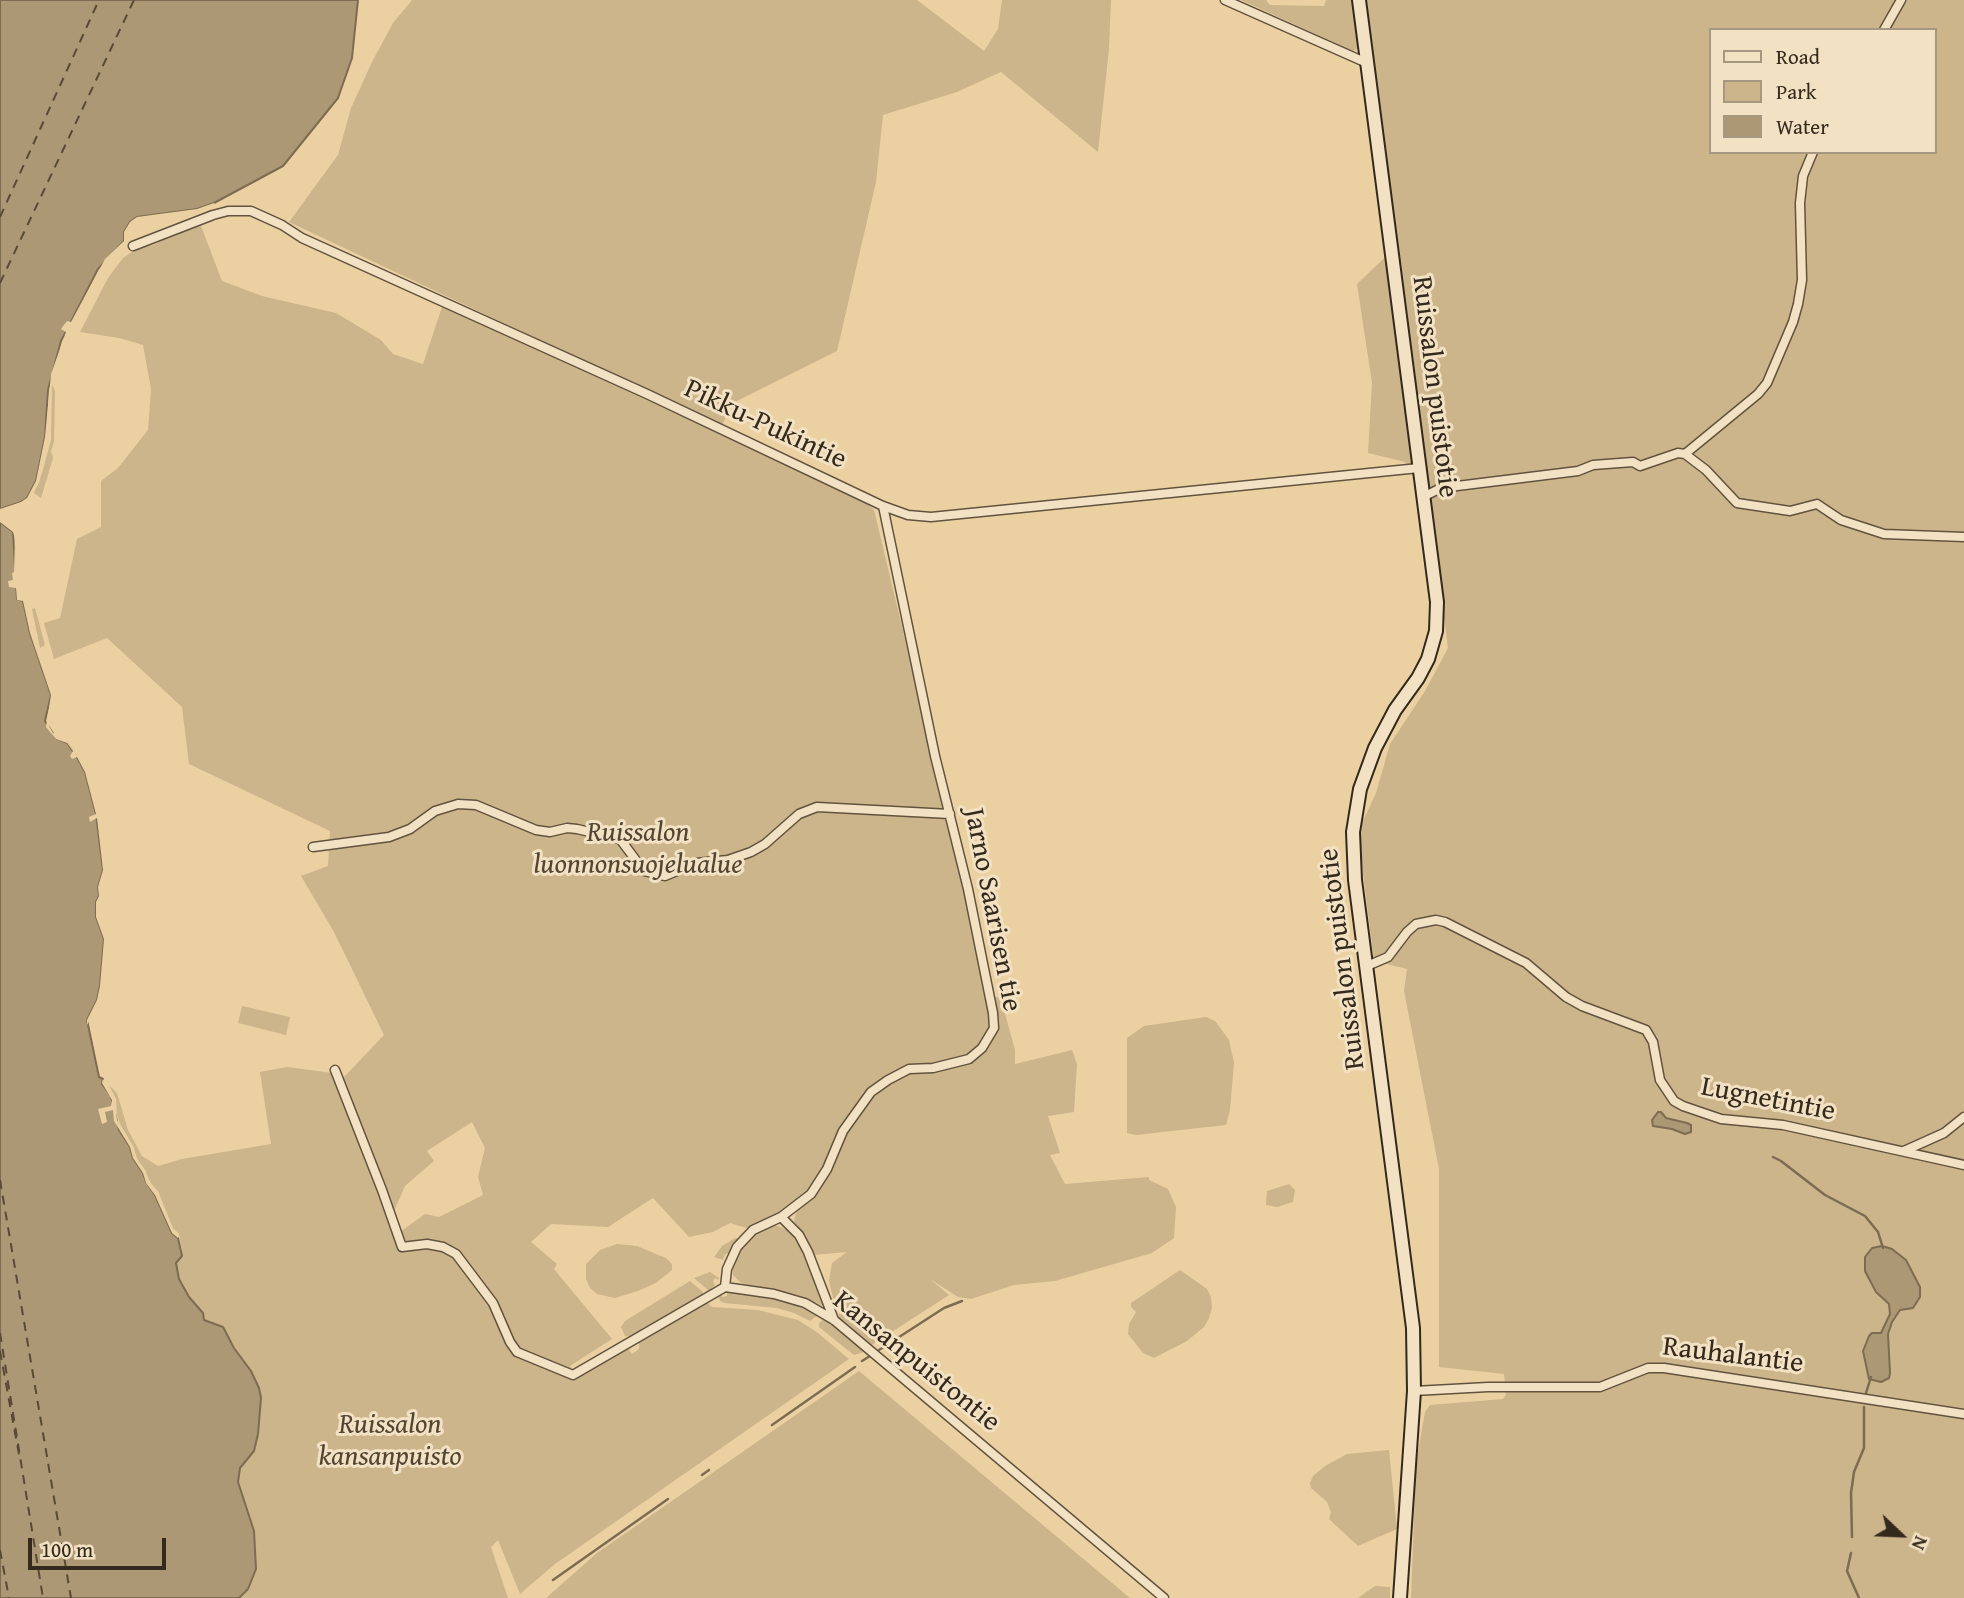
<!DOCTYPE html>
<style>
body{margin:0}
#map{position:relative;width:1964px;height:1598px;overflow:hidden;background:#ebd1a2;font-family:"Gentium Book Plus",serif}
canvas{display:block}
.legend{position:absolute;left:1709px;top:28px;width:228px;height:126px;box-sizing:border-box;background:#f2e1c3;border:2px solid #a69781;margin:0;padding:9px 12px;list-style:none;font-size:21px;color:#34291d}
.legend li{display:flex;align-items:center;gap:14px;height:35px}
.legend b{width:35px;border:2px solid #a69781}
.north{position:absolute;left:1866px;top:1500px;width:70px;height:70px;-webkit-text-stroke:5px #f2e1c3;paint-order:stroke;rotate:113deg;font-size:19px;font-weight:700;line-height:28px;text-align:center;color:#34291d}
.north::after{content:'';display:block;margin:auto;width:24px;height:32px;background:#34291d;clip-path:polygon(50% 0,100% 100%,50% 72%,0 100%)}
.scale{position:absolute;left:28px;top:1538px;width:138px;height:32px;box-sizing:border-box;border:4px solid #34291d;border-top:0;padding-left:9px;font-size:21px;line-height:24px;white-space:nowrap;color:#34291d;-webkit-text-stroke:5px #f2e1c3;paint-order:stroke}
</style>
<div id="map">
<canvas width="1964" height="1598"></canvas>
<ul class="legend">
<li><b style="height:9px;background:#f2e1c3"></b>Road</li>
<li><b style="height:19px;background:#ccb48b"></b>Park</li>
<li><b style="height:19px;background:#ad9875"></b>Water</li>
</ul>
<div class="north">N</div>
<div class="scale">100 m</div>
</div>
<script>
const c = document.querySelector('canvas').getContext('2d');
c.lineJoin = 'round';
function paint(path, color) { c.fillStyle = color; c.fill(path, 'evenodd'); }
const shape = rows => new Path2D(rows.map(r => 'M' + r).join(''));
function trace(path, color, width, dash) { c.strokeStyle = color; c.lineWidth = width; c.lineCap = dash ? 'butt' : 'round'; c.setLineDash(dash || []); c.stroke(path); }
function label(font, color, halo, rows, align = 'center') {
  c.font = font + ' "Gentium Book Plus",serif'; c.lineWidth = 6; c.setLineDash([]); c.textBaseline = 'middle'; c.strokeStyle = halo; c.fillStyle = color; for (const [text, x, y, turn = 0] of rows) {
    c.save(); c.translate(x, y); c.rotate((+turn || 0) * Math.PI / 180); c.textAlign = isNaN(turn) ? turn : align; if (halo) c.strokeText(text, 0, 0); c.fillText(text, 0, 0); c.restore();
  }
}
const green = shape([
 [412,0,917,0,984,51,998,29,1002,0,1111,0,1109,49,1098,152,1001,72,957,92,883,115,876,182,837,351,731,404,722,426,289,222,338,155,351,108,372,62,393,23],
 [1241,0,1266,0,1270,5,1324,6,1326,0,1964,0,1964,1598,1411,1598,1416,1463,1425,1412,1430,1405,1503,1399,1506,1394,1504,1374,1439,1367,1439,1169,1404,991,1407,969,1374,961,1360,850,1362,823,1376,793,1390,744,1425,691,1448,648,1429,499,1405,462,1368,453,1372,383,1357,284,1398,245,1371,55,1357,49,1353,51],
 [1710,30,1934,30,1934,152,1710,152],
 [201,226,222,281,262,296,336,313,381,340,393,354,423,364,442,307,863,499,874,510,991,998,998,997,1001,999,1015,1050,1015,1064,1072,1050,1077,1064,1074,1112,1048,1116,1060,1153,1050,1155,1065,1184,1149,1177,1149,1180,1168,1189,1176,1207,1174,1238,1152,1253,1055,1281,1014,1285,971,1299,958,1297,930,1279,949,1295,870,1346,839,1318,839,1313,843,1310,833,1298,829,1281,832,1263,847,1252,813,1255,804,1235,794,1221,797,1210,795,1203,750,1229,730,1223,713,1232,689,1237,653,1198,608,1227,551,1224,531,1242,557,1264,554,1269,612,1339,570,1366,577,1376,627,1347,632,1354,639,1349,639,1340,706,1301,712,1307,758,1310,798,1320,818,1333,849,1359,555,1564,520,1594,498,1540,491,1547,508,1598,239,1598,248,1589,256,1569,254,1531,238,1482,240,1469,254,1451,258,1434,261,1398,259,1388,223,1327,207,1322,195,1313,174,1269,182,1251,179,1234,173,1229,158,1191,150,1183,145,1170,137,1159,133,1146,120,1124,117,1115,116,1099,109,1085,117,1093,128,1130,142,1156,158,1166,182,1159,271,1144,260,1072,287,1067,340,1074,344,1077,384,1035,334,932,301,876,328,866,330,831,189,764,182,707,107,638,54,659,44,623,60,618,77,539,101,527,101,481,118,468,148,430,151,389,143,345,119,338,80,332,108,278,123,258,136,249,156,244,176,232],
 [472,1122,485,1148,478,1177,483,1195,439,1217,425,1214,400,1232,393,1213,405,1186,434,1161,427,1151],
 [52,385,55,391,54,442,51,451,53,458,41,498,34,493,42,473,51,440],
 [35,608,45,645,40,648,32,609],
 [242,1006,290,1017,286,1035,238,1023],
 [1206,1017,1215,1021,1229,1040,1234,1063,1230,1110,1226,1125,1136,1135,1127,1133,1127,1038,1144,1026],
 [1289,1184,1295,1190,1293,1202,1277,1207,1266,1205,1267,1191],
 [772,1226,778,1226,789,1231,801,1247,823,1306,798,1295,748,1286,740,1282,733,1275,732,1266,738,1250,754,1234],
 [735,1238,741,1238,730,1253,725,1254,723,1260,714,1257,722,1246],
 [617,1244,637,1246,666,1258,672,1264,672,1270,656,1283,638,1291,615,1298,597,1294,590,1288,586,1279,586,1264,600,1250],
 [1180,1270,1207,1289,1211,1297,1212,1308,1209,1318,1204,1327,1187,1341,1154,1358,1143,1353,1128,1334,1129,1324,1136,1312,1131,1307,1131,1303],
 [710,1272,719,1278,718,1280,715,1278,713,1282,715,1285,709,1291,694,1278],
 [690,1281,703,1292,703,1295,632,1337,625,1336,621,1327,625,1321],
 [738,1292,759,1294,803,1305,818,1315,810,1321,794,1313,777,1308,724,1303,720,1301,718,1295,721,1294,722,1297,727,1296,727,1293],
 [824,1319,864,1351,864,1352,854,1355,819,1327,819,1323],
 [859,1371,1130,1598,546,1598,597,1553],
 [1389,1450,1397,1529,1358,1546,1329,1519,1331,1512,1327,1502,1311,1488,1310,1483,1313,1476,1325,1466,1347,1454],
 [1375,1586,1390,1587,1390,1598,1358,1598]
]);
const water = shape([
 [0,0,358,0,352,58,338,98,283,166,214,203,197,209,137,217,130,222,124,232,124,241,98,269,61,341,48,390,45,437,36,481,27,498,21,502,0,509,0,0],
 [0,522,13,532,17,599,23,601,30,633,51,695,45,721,56,738,67,743,77,757,85,772,96,814,103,870,98,887,99,896,96,902,96,917,104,939,100,986,97,1000,87,1020,99,1077,103,1079,102,1084,111,1096,119,1130,130,1147,133,1158,143,1173,146,1182,155,1195,172,1233,178,1238,182,1256,176,1263,179,1279,189,1297,203,1313,204,1320,223,1327,234,1348,251,1371,259,1388,261,1398,258,1434,254,1451,240,1468,238,1482,254,1531,256,1569,248,1589,239,1598,0,1598,0,522],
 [1658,1112,1661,1112,1666,1118,1687,1123,1691,1125,1691,1132,1685,1134,1672,1129,1653,1126,1652,1120,1658,1112],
 [1882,1246,1892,1249,1906,1260,1920,1287,1920,1297,1913,1308,1900,1310,1892,1322,1888,1334,1890,1373,1889,1378,1881,1382,1869,1379,1863,1351,1869,1336,1872,1333,1881,1333,1890,1314,1889,1304,1876,1292,1865,1271,1865,1257,1872,1248,1882,1246]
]);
const pier = shape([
 [214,203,216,206,208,209,138,220,133,224,127,233,127,243,103,268,62,347,51,390,49,437,39,483,25,503,0,513,0,509,21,502,27,498,36,481,45,437,51,374,66,332,61,329,67,321,71,322,105,259,124,241,124,232,130,222,137,217,197,209],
 [0,518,11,524,18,538,17,573,21,597,26,600,34,632,54,695,49,726,53,733,63,736,88,770,99,810,107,869,97,915,107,934,107,947,100,1000,87,1025,87,1020,97,1000,100,986,104,939,96,917,96,902,99,896,98,887,103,870,97,818,90,822,89,817,96,814,85,772,77,757,72,759,70,756,73,751,67,743,56,739,46,727,51,695,30,633,23,601,17,600,16,588,9,587,8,581,13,580,12,573,14,572,15,539,13,532,0,522],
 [103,1079,114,1095,117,1120,133,1146,137,1159,145,1170,149,1180,158,1193,173,1228,179,1234,178,1238,172,1233,155,1195,146,1183,143,1173,133,1158,130,1147,114,1121,113,1110,105,1112,107,1122,102,1124,98,1109,111,1106,112,1100,102,1083]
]);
const stream = shape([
 [1773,1157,1781,1161,1825,1195,1865,1216,1878,1232,1883,1248],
 [879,1350,944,1308,962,1301],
 [862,1361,870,1356],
 [1866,1393,1871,1377],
 [772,1425,855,1367],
 [702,1475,709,1470],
 [1852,1537,1851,1493,1854,1472,1864,1448,1864,1407],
 [1851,1553,1847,1571,1859,1598],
 [553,1580,668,1499]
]);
const ferry = shape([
 [0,217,99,0],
 [0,283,134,0],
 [0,1180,71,1598],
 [0,1333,43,1598],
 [0,1351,20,1460],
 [0,1550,9,1598]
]);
const street = shape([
 [1225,0,1367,63],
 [1884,30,1901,0],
 [133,246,213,215,228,211,251,211,282,225,302,238,647,394,883,506,908,515,931,517,1419,468],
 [1685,454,1706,470,1737,503,1790,511,1817,504,1841,520,1884,534,1964,537],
 [1423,497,1441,488,1578,471,1593,465,1633,462,1640,466,1678,453,1685,454,1758,394,1767,383,1793,322,1798,304,1802,280,1800,203,1803,176,1813,152],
 [313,847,389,837,410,829,435,811,458,804,476,805,536,830,550,832,567,828,577,829,620,839,644,871,665,876,696,863,728,860,751,852,765,844,799,814,817,807,950,814],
 [1367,966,1388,957,1407,932,1416,924,1436,920,1445,922,1526,963,1566,997,1582,1006,1646,1030,1653,1042,1660,1080,1674,1101,1683,1106,1721,1119,1783,1125,1964,1165],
 [335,1070,382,1190,402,1247,427,1244,443,1247,456,1254,493,1303,510,1342,517,1352,573,1375,725,1287,774,1294,805,1303,834,1320,1164,1598],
 [1904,1151,1944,1133,1964,1117],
 [781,1217,799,1235,808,1252,834,1320],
 [725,1287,727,1269,737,1247,753,1230,781,1217,811,1194,827,1169,843,1131,871,1092,888,1080,909,1069,933,1068,969,1059,982,1048,994,1028,993,1013,968,889,935,756,883,506],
 [1414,1391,1488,1387,1600,1387,1648,1368,1664,1368,1964,1414]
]);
const secondary = shape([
 [1359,0,1437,602,1436,631,1428,659,1418,678,1395,710,1375,748,1360,789,1353,832,1355,880,1413,1328,1414,1391,1400,1598]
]);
const streetNames = [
 ["Ruissalon puistotie",1434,387,83],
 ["Pikku-Pukintie",765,425,25],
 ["Jarno Saarisen tie",992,910,79],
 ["Ruissalon puistotie",1343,959,-97],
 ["Lugnetintie",1768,1100,11],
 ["Rauhalantie",1733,1356,7],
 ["Kansanpuistontie",916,1362,39]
];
const parkNames = [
 ["Ruissalon",638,834],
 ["luonnonsuojelualue",638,866],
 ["Ruissalon",390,1426],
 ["kansanpuisto",390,1458]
];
paint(green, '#ccb48b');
paint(water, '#ad9875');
trace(water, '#7d6c52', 2);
paint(pier, '#ebd1a2');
trace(stream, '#7d6c52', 2.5);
trace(ferry, '#584a37', 2, [9, 7]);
trace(street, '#62533e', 11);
trace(secondary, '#34291d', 16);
trace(street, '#f2e1c3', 8);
trace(secondary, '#f2e1c3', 12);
label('28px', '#34291d', '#f2e1c3', streetNames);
label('italic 28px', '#524533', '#f2e1c3', parkNames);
</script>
